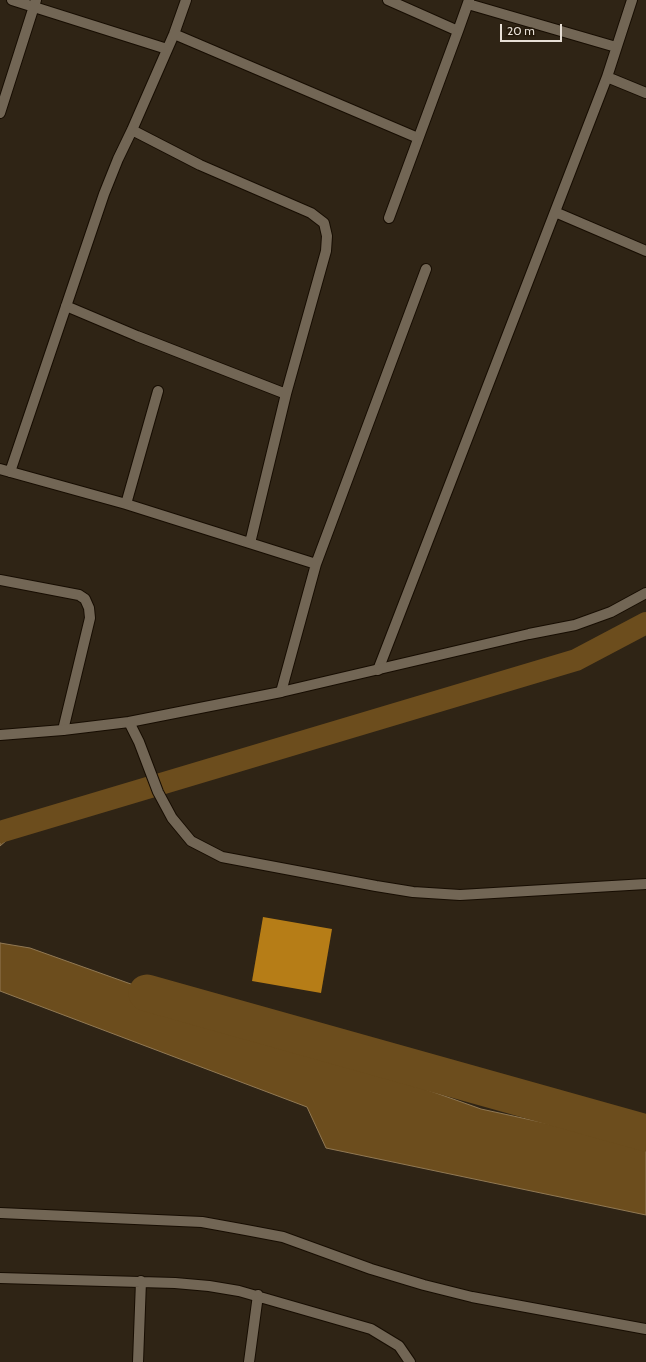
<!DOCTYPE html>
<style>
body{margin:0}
#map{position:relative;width:646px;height:1362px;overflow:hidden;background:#2f2415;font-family:Cabin,sans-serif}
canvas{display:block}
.scale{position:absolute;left:500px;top:24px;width:62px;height:18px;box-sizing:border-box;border:2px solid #e7dfd6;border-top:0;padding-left:5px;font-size:12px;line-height:14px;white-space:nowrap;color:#e7dfd6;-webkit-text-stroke:3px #251a0b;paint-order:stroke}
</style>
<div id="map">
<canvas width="646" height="1362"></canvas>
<div class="scale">20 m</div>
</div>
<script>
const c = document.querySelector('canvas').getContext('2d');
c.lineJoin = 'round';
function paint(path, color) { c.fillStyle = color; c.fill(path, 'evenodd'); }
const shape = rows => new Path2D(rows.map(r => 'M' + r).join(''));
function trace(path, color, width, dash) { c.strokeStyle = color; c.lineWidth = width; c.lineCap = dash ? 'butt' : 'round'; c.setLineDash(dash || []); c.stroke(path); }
const water = shape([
 [29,821,0,846,0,823,29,821],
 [0,943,30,948,481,1109,646,1145,646,1215,326,1148,307,1107,0,991,0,943]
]);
const canal = shape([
 [0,832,576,660,646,623]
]);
const river = shape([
 [147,993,646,1133]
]);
const building = shape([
 [263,917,332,929,321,993,252,981]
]);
const minor = shape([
 [12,0,167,49],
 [388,0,458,31,389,218],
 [468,4,616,47],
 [458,31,469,0],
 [174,34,418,138],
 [607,77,646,93],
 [0,113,36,0],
 [132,130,200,165,311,213,324,223,327,236,326,251,286,394,250,543],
 [555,212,646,251],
 [66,306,137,336,286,394],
 [0,469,126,504,316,564,281,692],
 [10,472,104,194,118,159,132,130,174,34,186,0],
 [126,504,158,391],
 [316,564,426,269],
 [0,580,79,595,85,599,89,608,90,618,63,730],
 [378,670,607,77,632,0],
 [0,1278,175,1283,209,1286,239,1291,371,1329,399,1346,410,1362],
 [138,1362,141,1281],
 [249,1362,258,1295]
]);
const tertiary = shape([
 [129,722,281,692,529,634,575,625,611,612,646,593],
 [0,735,63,730,129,722,139,742,158,792,172,818,191,841,222,857,376,886,413,892,460,895,646,884],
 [0,1213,202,1222,246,1230,283,1237,371,1269,424,1285,472,1297,646,1329]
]);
paint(water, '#6c4d1d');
trace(water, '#917954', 1);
trace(canal, '#6c4d1d', 22);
trace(river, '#6c4d1d', 37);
paint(building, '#b67d17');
trace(minor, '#170d02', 12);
trace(tertiary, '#170d02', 12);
trace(minor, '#726655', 10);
trace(tertiary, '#726655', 10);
</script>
